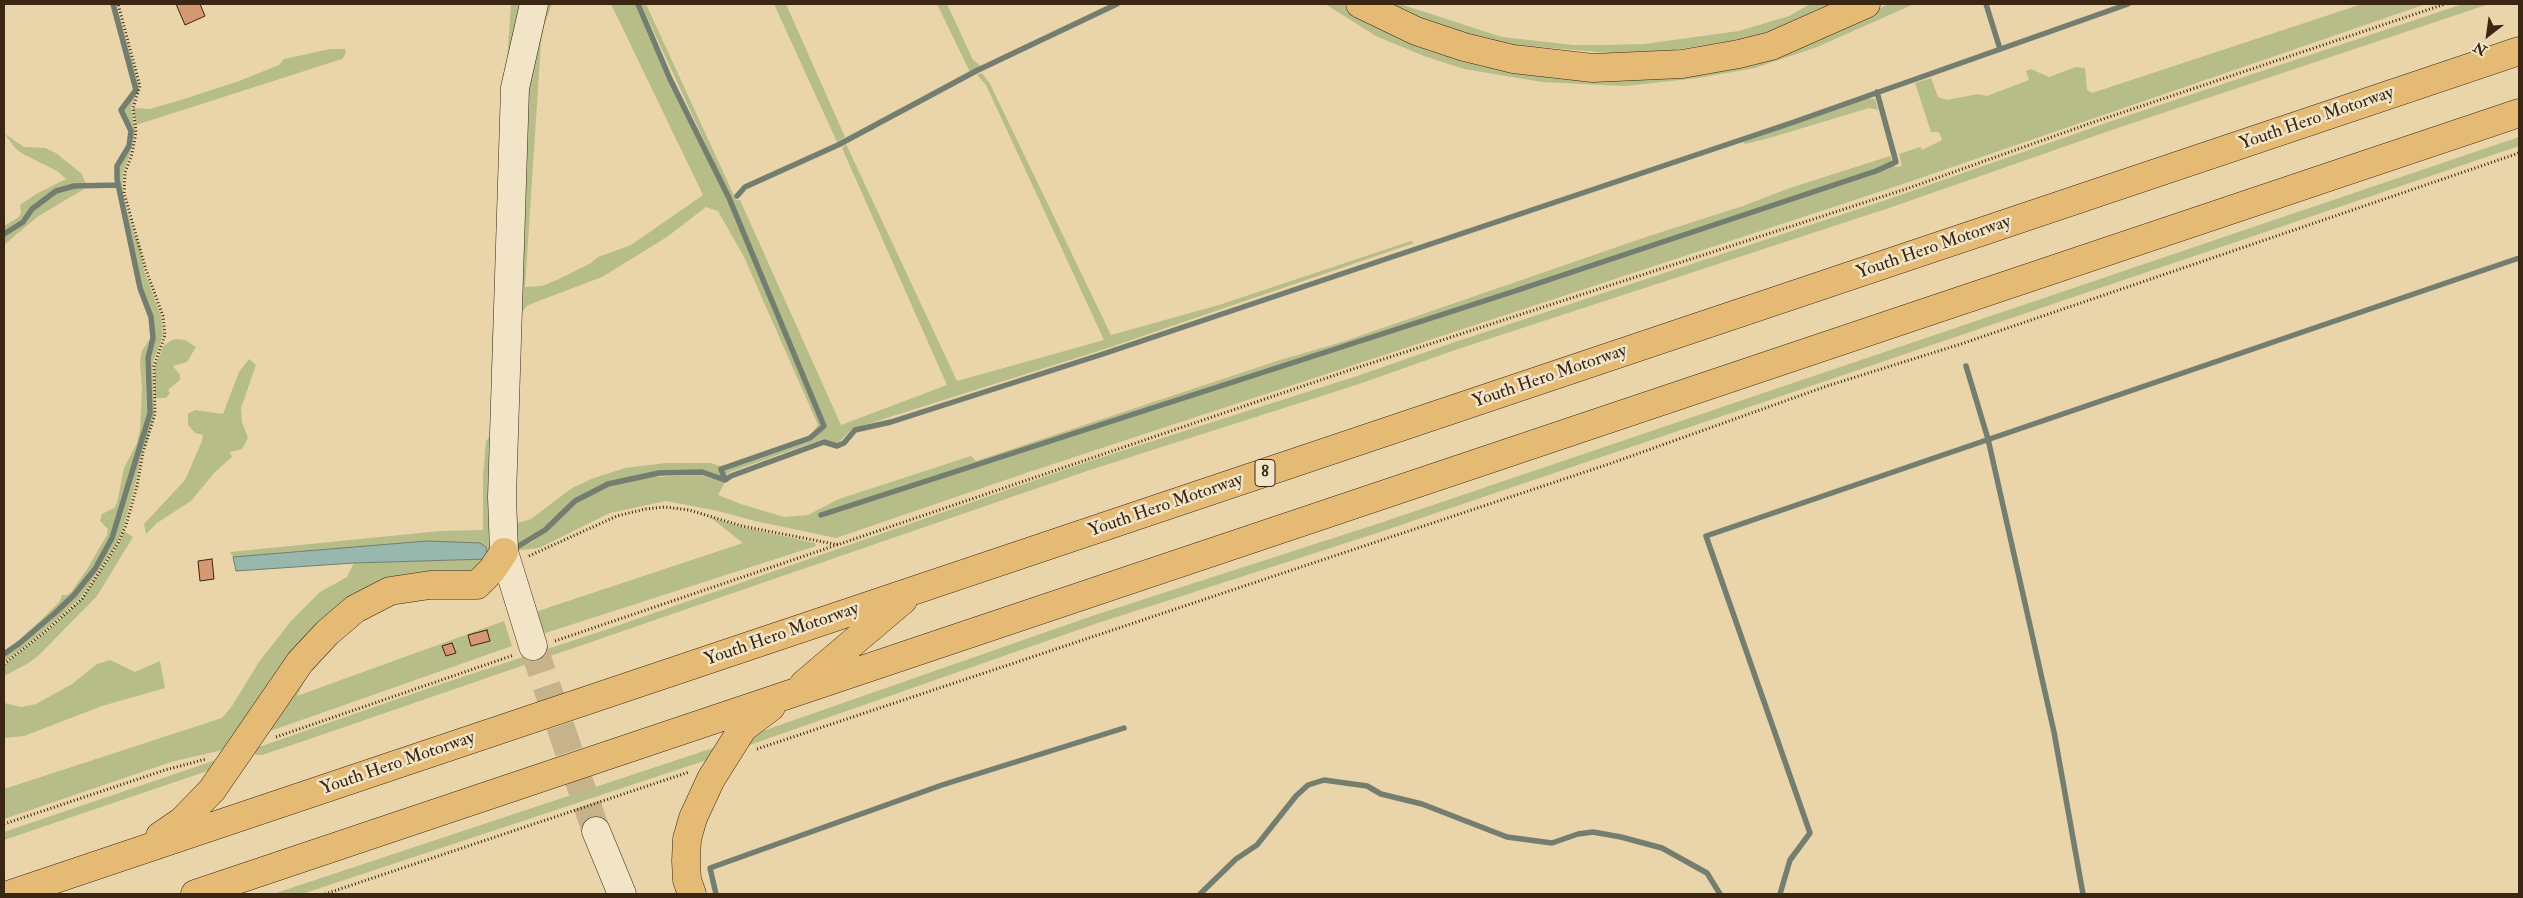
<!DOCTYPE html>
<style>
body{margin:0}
#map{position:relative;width:2523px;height:898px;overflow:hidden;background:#e9d5a9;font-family:"IM FELL Double Pica",serif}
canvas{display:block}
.frame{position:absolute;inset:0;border:5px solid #3b2513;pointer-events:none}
.north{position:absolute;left:2463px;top:10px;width:50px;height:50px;-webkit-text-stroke:4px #f1e4c7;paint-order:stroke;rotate:210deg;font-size:14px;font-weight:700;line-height:20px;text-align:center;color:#3b2513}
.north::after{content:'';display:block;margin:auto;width:18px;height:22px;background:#3b2513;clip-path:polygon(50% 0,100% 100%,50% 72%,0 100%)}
</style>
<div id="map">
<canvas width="2523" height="898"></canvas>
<div class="frame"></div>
<div class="north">N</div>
</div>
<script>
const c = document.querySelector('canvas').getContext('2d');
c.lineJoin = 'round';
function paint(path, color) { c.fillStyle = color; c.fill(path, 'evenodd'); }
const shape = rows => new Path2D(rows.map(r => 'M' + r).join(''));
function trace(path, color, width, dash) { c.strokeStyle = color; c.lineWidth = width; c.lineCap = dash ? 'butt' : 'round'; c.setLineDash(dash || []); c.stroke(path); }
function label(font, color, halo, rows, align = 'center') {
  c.font = font + ' "IM FELL Double Pica",serif'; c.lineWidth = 5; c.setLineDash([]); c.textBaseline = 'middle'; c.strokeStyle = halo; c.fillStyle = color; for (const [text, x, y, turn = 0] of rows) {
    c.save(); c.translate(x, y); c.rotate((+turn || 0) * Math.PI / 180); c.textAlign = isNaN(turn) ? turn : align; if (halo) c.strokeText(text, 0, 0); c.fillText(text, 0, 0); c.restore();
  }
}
const green = shape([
 [114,4,116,4,139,86,131,108,135,132,130,154,123,172,122,194,134,234,140,246,144,271,161,316,163,335,152,365,154,414,147,441,142,452,135,485,124,525,117,543,81,597,45,630,4,662,4,657,22,645,76,596,97,570,114,539,151,413,149,358,154,338,152,316,142,287,118,179,118,166,131,146,133,131,122,110,137,90],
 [511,4,522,4,494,555,480,572,393,583,231,748,171,762,4,819,4,789,222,718,232,706,259,662,291,621,320,592,347,577,354,563,488,559,233,557,230,552,440,531,483,530,483,477,486,441,491,435,492,340,504,171,499,134,504,103],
 [539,4,552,4,544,26,541,43,525,287,542,286,559,279,591,263,598,257,631,245,703,195,611,4,636,4,730,206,822,426,810,436,818,425,744,257,718,211,706,207,667,237,602,277,528,305,524,309,520,316,515,501,518,523,531,519,572,488,594,478,625,468,666,463,711,463,723,467,720,469,723,478,702,470,658,471,607,482,574,500,542,530,516,545,507,528,525,87],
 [641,4,646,4,736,200,740,200,841,425,947,385,842,148,846,144,957,381,1104,340,986,85,977,75,982,73,990,84,1111,335,1219,305,1411,241,1414,243,1108,348,852,429,838,443,823,439,730,472,725,476,724,470,811,439,826,426,733,203],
 [774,4,786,4,845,137,837,142],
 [937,4,947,4,973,60,981,66,970,72],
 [1325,4,1342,4,1368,20,1500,68,1814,38,1889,4,1914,4,1817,47,1755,68,1698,78,1625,86,1542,82,1464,69,1424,56,1376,36],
 [1387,4,1400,4,1502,37,1573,45,1607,45,1644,44,1739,31,1789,16,1810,4,1838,4,1761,36,1668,51,1609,53,1494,43,1433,25],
 [2362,4,2426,4,1900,185,1029,472,836,538,755,521,718,511,666,501,610,513,539,548,512,551,532,542,577,503,591,495,612,485,648,477,700,475,725,482,718,495,741,504,784,517,808,515,839,499,971,456,976,461,1280,360,1342,342,1646,237,1743,206,1790,188,1890,156,1895,167,1902,166,1899,154,1920,147,1922,150,1942,140,1939,132,1931,132,1915,83,1931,78,1938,97,1947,100,1978,94,1987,96,2029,80,2026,71,2031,69,2049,77,2076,67,2085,68,2087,90,2092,93],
 [2463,4,2489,4,2109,131,1892,207,1455,350,1359,384,1090,470,298,743,262,755,257,755,253,753,256,748,432,687,611,628,1087,462,1357,376,1452,343,1889,199,2106,123],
 [330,49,345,49,346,53,342,59,136,125,133,108,150,109,184,99,239,81,279,65,284,59],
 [1867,98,1875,99,1878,110,1869,108,1766,139,1745,144,1742,141],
 [5,134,24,147,45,148,56,153,82,174,85,182,91,185,67,185,54,190,35,205,20,221,4,231,4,226,19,217,21,213,20,205,36,194,66,179,57,171,23,154,15,148],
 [2519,137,2519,146,1380,532,1095,624,741,748,757,733,1092,616,1377,524],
 [74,188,84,189,37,217,4,245,4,235,24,223,33,210,57,192],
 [150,338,145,358,147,413,111,538,93,568,73,594,20,643,4,653,41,620,60,601,62,595,67,595,71,592,86,571,107,535,108,529,100,521,102,514,114,508,117,503,124,468,137,443,140,429,142,389,140,362,142,351],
 [174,339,185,340,196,347,187,362,173,366,180,375,180,380,168,390,170,393,166,398,155,398,155,366,164,345],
 [249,359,256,365,241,408,242,422,248,438,242,449,230,452,232,457,214,473,191,501,157,523,146,534,144,524,185,480,202,441,203,435,195,433,188,425,188,414,195,410,223,414,239,372],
 [710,517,741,527,815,543,816,546,536,636,532,613,743,543],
 [124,531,133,537,97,596,38,656,27,664,4,676,4,665,47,632,82,599,119,544],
 [504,621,512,646,256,736,322,647,297,696],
 [110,660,135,672,160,661,165,688,102,706,24,736,4,738,4,703,21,707,36,704,72,684,97,664],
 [725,744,716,757,302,894,273,894],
 [216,760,219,767,4,840,4,832]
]);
const water = shape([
 [427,541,480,543,486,547,488,559,354,563,236,571,233,557,427,541]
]);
const stream = shape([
 [638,4,670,79,729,198,824,426,810,438,721,469,725,480],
 [1986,4,2000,49],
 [737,196,745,187,838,145,976,71,1117,4],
 [4,234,23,222,32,209,56,191,74,186,118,185],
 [1966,366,1988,439,2054,732,2083,894],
 [821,515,1512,292,1876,171,1896,162,1877,92],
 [517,547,545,530,575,501,608,484,659,473,702,472,725,480,731,476,824,442,837,446,844,443,855,430,891,422,1103,354,1794,122,2128,4],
 [4,654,20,643,55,613,74,595,95,569,112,538,150,413,148,358,153,338,151,317,140,288,117,179,117,166,129,146,131,131,121,110,136,90,113,4],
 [716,894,710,868,942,785,1124,728],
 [1200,894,1236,859,1257,845,1296,796,1308,785,1324,780,1367,786,1381,794,1422,804,1507,837,1552,843,1578,834,1593,832,1621,837,1662,848,1707,873,1720,894],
 [1780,894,1790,860,1810,833,1706,536,2519,258]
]);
const building = shape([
 [176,4,200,4,205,16,185,25,176,4],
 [212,559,214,579,200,581,198,561,212,559],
 [487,630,490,641,471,646,468,635,487,630],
 [452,643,456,653,446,656,442,646,452,643]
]);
const secondaryTunnel = shape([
 [533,646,596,831]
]);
const path = shape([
 [529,556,617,516,645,509,665,507,689,510,742,526,839,545],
 [555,641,1350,370,1909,188,2091,123,2445,4],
 [4,664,46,631,82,599,118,543,126,525,137,486,143,452,155,414,154,366,165,335,163,316,146,270,124,193,125,172,132,154,136,132,133,108,140,86,118,4],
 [276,737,514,655],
 [757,749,1609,464,1827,386,1961,344,2519,153],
 [4,824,165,770,206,759],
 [325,894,689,772]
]);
const secondary = shape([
 [533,646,504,552,502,497,515,88,534,4],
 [596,831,622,894]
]);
const primary = shape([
 [1360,4,1416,31,1464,47,1513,59,1593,68,1682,64,1739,54,1771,46,1866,4]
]);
const highway = shape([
 [804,684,903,600],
 [160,836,182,821,212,790,300,662,327,633,355,609,390,591,430,585,477,585,492,570,504,552],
 [11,894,2519,51],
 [195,894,2519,113],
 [692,894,687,880,686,861,687,839,693,818,711,779,743,728,771,707]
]);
const shields = [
 [1265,473,20]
];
const shieldNames = [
 ["8",1265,473]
];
const streetNames = [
 ["Youth Hero Motorway",2317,119,-19],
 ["Youth Hero Motorway",1934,248,-19],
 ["Youth Hero Motorway",1550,377,-19],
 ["Youth Hero Motorway",1166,506,-19],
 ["Youth Hero Motorway",782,635,-19],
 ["Youth Hero Motorway",398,764,-19]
];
paint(green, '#b6bd88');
paint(water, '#98b8ae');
trace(water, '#737d70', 1);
trace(stream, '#737d70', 5.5);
paint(building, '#d69873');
trace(building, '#3b2513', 1);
trace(secondaryTunnel, '#c6b28b', 28, [28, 14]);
trace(secondary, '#3b2513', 29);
trace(primary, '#3b2513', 29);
trace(highway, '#3b2513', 29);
trace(path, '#3b2513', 3, [1, 2.5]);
trace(secondary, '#f1e4c7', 28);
trace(primary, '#e4ba74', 28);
trace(highway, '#e4ba74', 28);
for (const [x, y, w] of shields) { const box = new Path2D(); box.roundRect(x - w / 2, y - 13.5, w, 27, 4); c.fillStyle = '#f1e4c7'; c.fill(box); trace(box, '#3b2513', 1); }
label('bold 16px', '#3b2513', null, shieldNames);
label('18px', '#3b2513', '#f1e4c7', streetNames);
</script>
